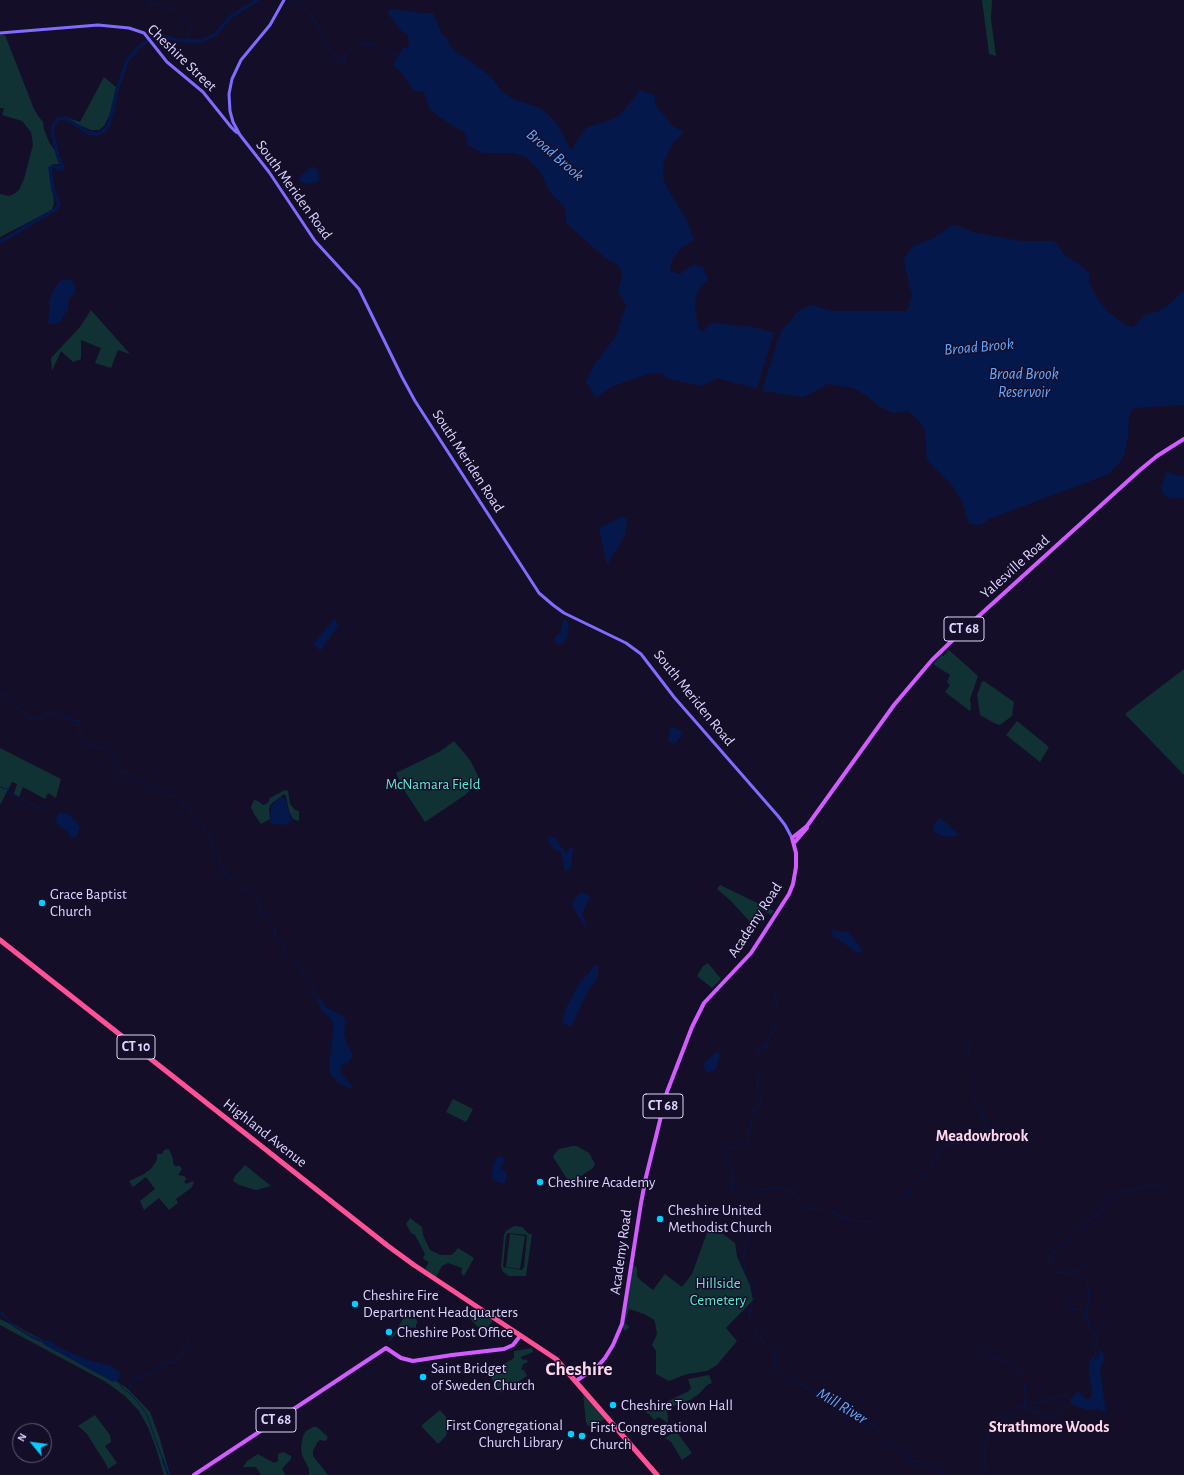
<!DOCTYPE html>
<style>
body{margin:0}
#map{position:relative;width:1184px;height:1475px;overflow:hidden;background:#150e29;font-family:"Alegreya Sans",sans-serif}
canvas{display:block}
.north{position:absolute;left:12px;top:1423px;width:40px;height:40px;box-sizing:border-box;background:#150e29;border:1px solid #655e7f;border-radius:50%;rotate:299deg;font-size:11px;font-weight:700;line-height:16px;text-align:center;color:#ded6ff}
.north::after{content:'';display:block;margin:auto;width:14px;height:18px;background:#02cfff;clip-path:polygon(50% 0,100% 100%,50% 72%,0 100%)}
</style>
<div id="map">
<canvas width="1184" height="1475"></canvas>
<div class="north">N</div>
</div>
<script>
const c = document.querySelector('canvas').getContext('2d');
c.lineJoin = 'round';
function paint(path, color) { c.fillStyle = color; c.fill(path, 'evenodd'); }
const shape = rows => new Path2D(rows.map(r => 'M' + r).join(''));
function trace(path, color, width, dash) { c.strokeStyle = color; c.lineWidth = width; c.lineCap = dash ? 'butt' : 'round'; c.setLineDash(dash || []); c.stroke(path); }
function label(font, color, halo, rows, align = 'center') {
  c.font = font + ' "Alegreya Sans",sans-serif'; c.lineWidth = 3; c.setLineDash([]); c.textBaseline = 'middle'; c.strokeStyle = halo; c.fillStyle = color; for (const [text, x, y, turn = 0] of rows) {
    c.save(); c.translate(x, y); c.rotate((+turn || 0) * Math.PI / 180); c.textAlign = isNaN(turn) ? turn : align; if (halo) c.strokeText(text, 0, 0); c.fillText(text, 0, 0); c.restore();
  }
}
const green = shape([
 [982,0,992,0,991,19,996,56,989,54],
 [0,35,5,35,34,109,39,117,43,122,44,129,49,142,62,161,61,164,53,164,50,167,54,203,52,210,0,237,0,194,9,196,14,194,19,190,24,179,33,145,31,132,22,121,2,115,4,108,0,108],
 [104,77,116,87,111,112,104,126,99,130,91,130,77,124,68,118,80,122],
 [91,310,130,354,118,350,111,368,95,363,101,348,81,340,81,359,73,362,61,351,52,371,51,358,80,327],
 [949,650,978,676,970,699,971,709,970,711,945,692,950,685,947,682,950,675,933,664,941,655,943,656],
 [1184,669,1184,775,1125,714],
 [984,681,1014,702,1012,716,1000,725,994,723,980,715,977,695,982,682],
 [1017,721,1049,747,1040,762,1006,735],
 [454,741,470,760,480,780,465,795,425,822,402,787,396,773,439,752],
 [0,748,61,779,56,798,48,793,45,799,23,787,19,797,14,794,17,784,12,782,0,805],
 [285,790,288,791,290,804,295,810,299,811,299,821,293,819,289,811,286,796,284,794,270,805,269,810,270,819,261,824,254,814,251,807,254,800,258,801,263,805,268,803,270,798],
 [720,885,774,911,771,915,761,909,752,924,730,900,717,889],
 [708,963,721,979,712,988,697,976,703,966],
 [453,1099,473,1109,466,1122,446,1112],
 [572,1146,577,1146,589,1153,595,1164,593,1168,572,1182,569,1182,553,1157,556,1152,559,1149],
 [169,1149,173,1159,173,1163,175,1166,180,1166,182,1169,178,1175,184,1176,187,1179,184,1181,186,1184,193,1181,194,1183,191,1188,176,1199,178,1203,169,1210,159,1198,144,1210,140,1201,155,1189,146,1177,133,1187,129,1181,142,1175,151,1169,157,1160,157,1154,162,1154,164,1150],
 [245,1165,271,1186,256,1190,239,1185,233,1181,235,1176],
 [410,1218,422,1227,423,1235,430,1250,441,1255,451,1255,455,1252,458,1248,474,1258,464,1276,461,1273,462,1268,448,1263,442,1266,436,1277,425,1269,429,1262,425,1260,423,1258,425,1254,415,1235,411,1233,406,1224],
 [514,1226,522,1227,529,1234,532,1234,526,1276,509,1276,503,1272,501,1267,504,1235,506,1231],
 [508,1233,527,1235,524,1267,522,1270,503,1267,506,1236],
 [709,1227,717,1234,723,1234,735,1243,737,1256,750,1286,753,1300,726,1328,737,1341,717,1365,707,1371,687,1374,669,1381,656,1374,656,1351,652,1345,657,1334,655,1322,653,1319,644,1314,629,1309,625,1323,629,1327,625,1331,623,1328,633,1264,637,1268,637,1276,640,1280,653,1290,665,1274,682,1287,692,1274],
 [510,1234,525,1236,520,1269,506,1267],
 [475,1309,493,1321,483,1332,469,1318],
 [394,1313,402,1313,412,1319,415,1317,418,1323,416,1324,416,1328,405,1327,402,1329,388,1342,403,1319],
 [0,1319,12,1325,14,1324,27,1332,85,1362,113,1379,128,1389,150,1412,159,1436,170,1475,164,1475,156,1448,148,1427,139,1411,125,1396,106,1382,0,1325],
 [532,1348,533,1352,521,1357,523,1360,526,1359,528,1362,522,1365,523,1367,521,1368,522,1370,524,1370,527,1376,501,1393,488,1373,514,1358,514,1351],
 [709,1375,712,1383,707,1385,699,1394,690,1400,667,1408,668,1423,659,1417,654,1420,649,1414,645,1412,689,1391,691,1388,688,1379],
 [583,1394,605,1419,593,1426,588,1426,586,1422],
 [440,1410,446,1417,448,1426,446,1436,438,1444,422,1427,422,1425],
 [95,1415,110,1435,111,1442,105,1446,117,1463,108,1469,106,1464,87,1434,78,1426],
 [313,1427,317,1427,328,1437,326,1441,320,1440,317,1443,313,1451,313,1456,328,1475,309,1475,309,1469,302,1455,301,1447,303,1436,306,1431],
 [671,1434,678,1434,692,1453,682,1460,671,1442,665,1438],
 [283,1452,291,1456,291,1459,282,1469,286,1475,261,1475,256,1467,243,1467,247,1461,258,1454,274,1463,278,1461,278,1454]
]);
const water = shape([
 [391,9,423,13,433,13,442,34,448,39,449,45,460,55,468,59,491,77,500,89,507,95,519,102,523,102,540,108,552,118,559,127,571,150,586,128,611,120,622,113,640,90,654,95,656,106,673,126,684,132,672,144,663,165,663,177,668,190,686,218,694,240,680,249,672,260,670,271,680,274,693,264,703,267,708,280,700,287,696,296,695,309,699,329,703,332,709,324,715,323,754,327,774,333,757,389,717,378,703,386,668,379,661,373,648,374,611,387,596,398,586,382,594,365,616,336,626,305,618,292,622,276,619,266,604,257,566,223,565,208,549,191,541,173,527,158,515,153,482,153,468,145,465,133,450,124,430,110,424,92,414,91,399,70,393,66,403,47,407,48,409,42,408,35,402,31,387,13],
 [311,167,315,167,318,171,319,178,318,182,307,184,299,181,300,176],
 [955,225,973,232,1021,241,1054,241,1064,254,1085,269,1089,273,1089,282,1097,298,1107,311,1127,326,1133,327,1146,314,1157,312,1168,306,1182,292,1184,291,1184,405,1134,408,1129,416,1128,437,1124,455,1119,463,1109,474,989,519,981,525,969,524,962,501,952,485,927,460,925,431,921,423,909,411,893,413,877,405,867,396,853,388,828,384,804,397,762,391,777,342,782,329,790,322,797,312,811,305,833,311,907,311,912,296,904,261,905,257,913,246,932,239,951,226],
 [69,279,74,282,75,293,68,300,68,309,60,322,56,324,49,324,48,321,50,311,49,302,52,293,59,282,63,280],
 [1167,471,1177,476,1184,475,1184,497,1170,499,1164,495,1161,487],
 [621,517,626,518,627,521,625,535,617,549,613,554,608,564,607,564,600,533,600,528],
 [335,619,338,626,321,650,319,650,314,644,317,639,333,620],
 [564,619,567,621,569,624,567,638,563,644,557,644,554,642,555,638,561,631,563,620],
 [671,726,682,731,682,734,676,743,672,744,668,740,670,734,669,731],
 [281,797,286,800,288,811,292,820,285,825,272,824,270,821,271,808,273,804],
 [60,812,68,814,75,820,80,828,76,837,74,838,70,837,67,831,59,826,56,821,56,817],
 [941,818,958,834,957,836,944,837,935,832,933,828,934,825,938,819],
 [550,836,556,839,565,852,567,853,570,847,573,848,571,867,567,871,565,871,561,852,556,850,549,843,548,840],
 [581,892,589,896,589,899,582,913,588,931,572,906,575,898],
 [834,930,848,932,861,948,862,953,856,952,835,937,831,933,832,931],
 [595,964,598,966,598,975,596,980,588,990,572,1026,569,1026,562,1022,566,1008,580,982,588,974],
 [319,999,322,1000,326,1008,338,1013,346,1019,344,1034,346,1041,352,1053,352,1058,348,1063,341,1063,341,1073,353,1087,351,1089,338,1083,330,1073,329,1065,334,1024,332,1020,321,1010,318,1001],
 [716,1052,718,1052,720,1054,716,1069,714,1071,706,1072,703,1064],
 [501,1156,506,1159,500,1168,507,1173,505,1183,500,1183,492,1179,493,1166,497,1158],
 [48,1340,56,1346,85,1359,111,1366,120,1372,119,1379,113,1382,43,1344,44,1341],
 [1100,1350,1102,1351,1105,1356,1100,1369,1106,1413,1098,1409,1088,1410,1070,1404,1070,1403,1071,1398,1077,1392,1079,1392,1082,1396,1087,1399,1091,1398,1092,1389,1089,1375,1089,1363,1094,1355,1095,1360,1098,1360]
]);
const stream = shape([
 [151,0,150,2,153,5,158,2,177,11],
 [292,0,311,14,316,23,320,36,337,59,344,63,346,62,344,57,345,54,364,44,376,45,398,57],
 [180,15,190,27,188,41],
 [0,694,2,693,9,697,14,705,24,712,26,715,34,719,42,718,47,712,53,716,55,714,59,716,62,719,66,718,74,721,78,720,78,725,82,729,82,731,79,732,77,735,91,746,106,749,122,772,129,774,132,778,155,786,170,795,177,796,184,807,190,809,194,818,203,824,219,859,220,864,225,873,241,890,247,889,256,897,263,913,274,925,275,935,283,942,285,952],
 [0,788,2,787,3,789,6,788,13,795,44,810],
 [290,959,300,968,309,983,313,985,315,995,319,999],
 [774,989,777,1004,775,1010],
 [757,1056,759,1053,757,1051,758,1049,760,1047,766,1047,769,1037,774,1031,775,1025],
 [972,1058,969,1054,969,1047,972,1037],
 [974,1076,975,1079],
 [975,1083,976,1085],
 [753,1116,755,1113,753,1111,760,1107,759,1105,761,1102,762,1094,757,1088,759,1074],
 [742,1147,726,1148,722,1150,732,1169,731,1174,733,1189,744,1205,750,1218,746,1221,748,1231,743,1259,745,1264,745,1273,755,1292,756,1296,753,1301],
 [746,1147,749,1130,751,1129,750,1126,752,1121],
 [731,1176,734,1178,739,1186,753,1191],
 [916,1180,924,1175,930,1168,938,1154,941,1146,949,1144,961,1143,976,1131,987,1133,989,1129,983,1120,982,1111,974,1098,974,1095],
 [913,1187,915,1182],
 [756,1191,770,1188,780,1188,793,1192,805,1209,821,1209],
 [1122,1193,1123,1191,1131,1192,1135,1189,1145,1186,1162,1186],
 [829,1211,852,1221,867,1222,875,1221],
 [885,1217,911,1190],
 [1068,1304,1069,1308,1081,1310,1087,1317],
 [751,1322,749,1318,752,1303],
 [755,1328,759,1336,763,1340,764,1344,773,1351,775,1354,774,1366,799,1383,872,1424,886,1440,908,1456,913,1461,923,1463,943,1475],
 [980,1344,987,1354,996,1358,1009,1362,1021,1370,1023,1377],
 [1096,1360,1097,1355,1093,1349,1097,1344,1097,1338,1089,1328,1088,1321,1086,1308,1089,1303,1089,1298,1087,1280,1075,1270,1066,1273,1057,1272,1052,1266,1049,1257,1052,1253,1056,1252,1058,1248,1065,1244,1070,1236,1073,1236,1082,1229,1088,1221,1100,1212,1108,1201,1120,1195],
 [118,1380,122,1388,131,1394,146,1413,163,1460],
 [1023,1381,1026,1398,1024,1403],
 [128,1390,130,1385,137,1378,146,1374,153,1374,158,1366,165,1366,169,1361,172,1363,176,1362,182,1354,184,1348,188,1346,188,1340],
 [1022,1406,1029,1410,1038,1412,1043,1417,1047,1418,1062,1412,1070,1404],
 [1014,1410,1024,1405,1036,1403,1064,1395,1071,1398],
 [988,1475,984,1462,984,1451,989,1429,995,1430,1007,1416,1011,1412]
]);
const canal = shape([
 [0,1311,2,1314,14,1326,32,1337,46,1343],
 [163,1460,168,1475]
]);
const river = shape([
 [0,242,56,209,59,204,53,190,50,168,54,166,62,169,63,168,58,157,52,131,54,124,58,119,65,118,89,133,98,134,105,130,109,124,118,87,127,61,138,48,148,40,162,36,176,40,188,41,201,41,215,35,230,17,257,0]
]);
const secondary = shape([
 [284,0,270,25,241,60,232,79,229,94,230,111,233,122,240,135,269,172,315,241,359,289,402,377,415,401,539,593,553,605,564,613,626,643,641,654,674,697,778,816,785,825,792,838],
 [0,33,98,25,129,28,144,33,167,62,203,92,231,127,236,132,238,133]
]);
const primary = shape([
 [794,843,807,828,807,826,894,705,932,660,960,633,1140,470,1157,456,1184,439],
 [576,1381,598,1366,605,1358,613,1345,622,1324,641,1203,646,1177,667,1092,692,1027,704,1003,751,953,789,894,793,884,796,867,796,853,792,838,807,826],
 [194,1475,386,1348,401,1358,413,1361,452,1355,504,1349,513,1345,520,1336]
]);
const highway = shape([
 [0,940,388,1246,414,1265,556,1359,657,1475]
]);
const markers = [
 [42,903,4,"#02cfff"],
 [540,1182,4,"#02cfff"],
 [660,1219,4,"#02cfff"],
 [355,1304,4,"#02cfff"],
 [389,1332,4,"#02cfff"],
 [423,1377,4,"#02cfff"],
 [613,1405,4,"#02cfff"],
 [571,1434,4,"#02cfff"],
 [582,1436,4,"#02cfff"]
];
const shields = [
 [964,629,40],
 [136,1047,38],
 [663,1106,40],
 [276,1420,40]
];
const shieldNames = [
 ["CT 68",964,629],
 ["CT 10",136,1047],
 ["CT 68",663,1106],
 ["CT 68",276,1420]
];
const streetNames = [
 ["Cheshire Street",182,58,44],
 ["South Meriden Road",294,190,54],
 ["South Meriden Road",468,461,57],
 ["Yalesville Road",1015,567,-42],
 ["South Meriden Road",694,698,51],
 ["Academy Road",755,920,-57],
 ["Highland Avenue",265,1133,38],
 ["Academy Road",621,1252,-82]
];
const parkNames = [
 ["McNamara Field",433,784],
 ["Hillside",718,1283],
 ["Cemetery",718,1300]
];
const poiNames = [
 ["Grace Baptist",50,894],
 ["Church",50,911],
 ["Cheshire Academy",548,1182],
 ["Cheshire United",668,1210],
 ["Methodist Church",668,1227],
 ["Cheshire Fire",363,1295],
 ["Department Headquarters",363,1312],
 ["Cheshire Post Office",397,1332],
 ["Saint Bridget",431,1368],
 ["of Sweden Church",431,1385],
 ["Cheshire Town Hall",621,1405],
 ["First Congregational",563,1425,"right"],
 ["Church Library",563,1442,"right"],
 ["First Congregational",590,1427],
 ["Church",590,1444]
];
const waterNames = [
 ["Broad Brook",555,155,41],
 ["Broad Brook",979,347,-5],
 ["Broad Brook",1024,374],
 ["Reservoir",1024,392],
 ["Mill River",842,1406,31]
];
const neighbourhoodNames = [
 ["Meadowbrook",982,1136],
 ["Strathmore Woods",1049,1427]
];
const districtNames = [
 ["Cheshire",579,1369]
];
paint(green, '#103234');
paint(water, '#05184b');
trace(stream, '#05184b', 1);
trace(canal, '#05184b', 2);
trace(river, '#05184b', 3.5);
trace(secondary, '#7e6dff', 3);
trace(primary, '#d15dff', 4);
trace(highway, '#ff5195', 5);
for (const [x, y, r, color] of markers) { const dot = new Path2D(); dot.arc(x, y, r, 0, 2 * Math.PI); c.fillStyle = color; c.fill(dot); trace(dot, '#150e29', 1.5); }
for (const [x, y, w] of shields) { const box = new Path2D(); box.roundRect(x - w / 2, y - 12, w, 24, 3); c.fillStyle = '#150e29'; c.fill(box); trace(box, '#ded6ff', 1); }
label('bold 14px', '#ded6ff', null, shieldNames);
label('15px', '#ded6ff', '#150e29', streetNames);
label('15px', '#56ebd3', '#150e29', parkNames);
label('15px', '#ded6ff', '#150e29', poiNames, 'left');
label('italic 16px', '#64a9ff', '#150e29', waterNames);
label('bold 16px', '#ffd8ed', '#150e29', neighbourhoodNames);
label('bold 19px', '#ffd8ed', '#150e29', districtNames);
</script>
